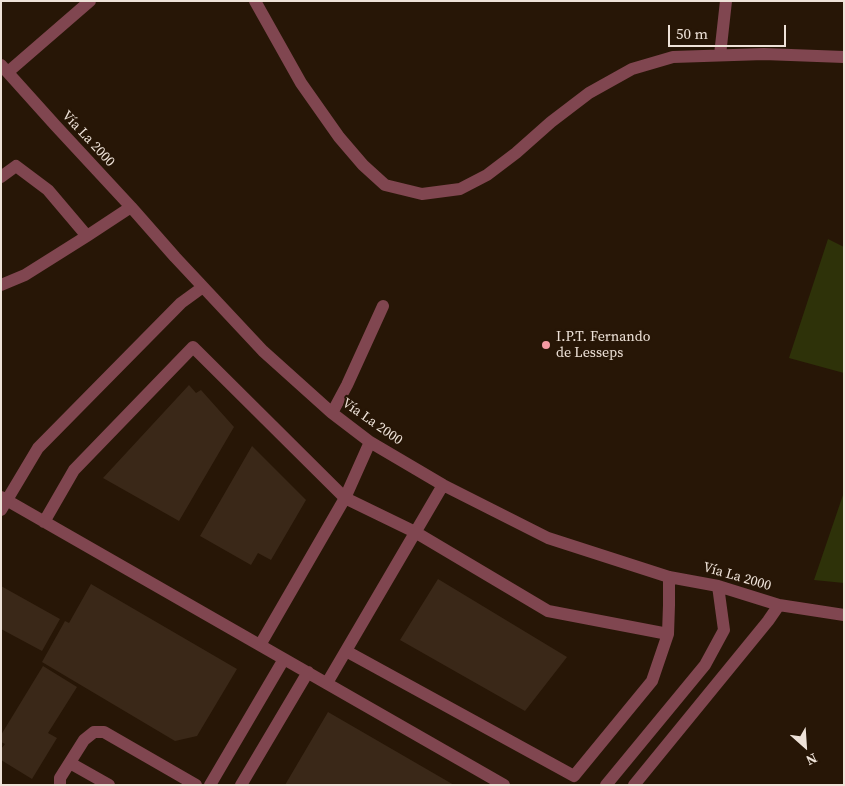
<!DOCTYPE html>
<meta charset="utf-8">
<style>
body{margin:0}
#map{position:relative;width:845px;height:786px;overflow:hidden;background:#271606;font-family:"Source Serif 4",serif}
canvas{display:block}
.frame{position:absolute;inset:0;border:2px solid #eee2d8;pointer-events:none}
.north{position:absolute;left:780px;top:721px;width:50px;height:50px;-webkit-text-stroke:4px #271606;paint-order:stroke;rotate:154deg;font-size:14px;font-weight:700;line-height:20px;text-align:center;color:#eee2d8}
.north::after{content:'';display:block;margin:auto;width:18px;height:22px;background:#eee2d8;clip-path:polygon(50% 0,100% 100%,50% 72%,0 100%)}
.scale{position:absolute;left:668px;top:25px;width:118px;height:22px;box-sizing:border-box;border:2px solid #eee2d8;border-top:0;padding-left:6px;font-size:15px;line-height:18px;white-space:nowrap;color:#eee2d8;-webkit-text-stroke:4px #271606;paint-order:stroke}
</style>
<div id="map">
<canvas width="845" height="786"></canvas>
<div class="frame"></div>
<div class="north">N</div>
<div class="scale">50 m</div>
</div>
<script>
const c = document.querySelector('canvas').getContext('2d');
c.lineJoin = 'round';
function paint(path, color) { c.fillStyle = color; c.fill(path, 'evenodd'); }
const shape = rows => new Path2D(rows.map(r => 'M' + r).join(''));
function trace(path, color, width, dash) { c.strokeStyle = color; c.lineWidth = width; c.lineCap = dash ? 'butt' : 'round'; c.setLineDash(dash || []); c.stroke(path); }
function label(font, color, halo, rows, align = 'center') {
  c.font = font + ' "Source Serif 4",serif'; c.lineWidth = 4.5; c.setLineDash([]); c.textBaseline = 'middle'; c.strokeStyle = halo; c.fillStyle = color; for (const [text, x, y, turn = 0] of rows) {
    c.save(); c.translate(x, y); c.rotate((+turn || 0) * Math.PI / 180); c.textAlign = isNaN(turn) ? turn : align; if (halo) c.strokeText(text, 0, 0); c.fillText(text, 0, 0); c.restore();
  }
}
const green = shape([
 [828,239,844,247,844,373,789,358],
 [844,492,844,583,814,580]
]);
const building = shape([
 [189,385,196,393,201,390,234,427,179,521,103,478],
 [252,446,306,500,271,560,258,553,251,565,200,536],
 [438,579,567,657,525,711,400,640],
 [91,584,237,669,197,736,175,741,42,662,65,621,69,623],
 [1,586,60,619,42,651,1,629],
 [43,666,77,687,48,733,57,738,32,779,1,760,1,749,5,744,1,742,1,735],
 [328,712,454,785,285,785]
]);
const minor = shape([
 [255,1,301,83,339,137,363,165,385,185,422,194,460,189,487,175,516,153,551,122,589,93,632,69,673,57,764,54,844,57],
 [720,55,726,1],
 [1,65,55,125,131,207,175,257,263,351,332,413,370,442,443,485,548,538,669,577,718,586,779,605,844,615],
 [8,72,90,1],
 [1,177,16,166,48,190,87,236],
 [1,285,25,275,87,236,131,207],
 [332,413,347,385,383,306],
 [1,497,504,785],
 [1,510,38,448,181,303,203,287],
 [44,522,74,470,193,347,345,498,415,532,548,611,668,634],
 [260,645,345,498,370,442],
 [346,651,574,776,652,681,668,634,669,605,669,577],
 [327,683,443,485],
 [70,763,109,785],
 [60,785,60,778,84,740,94,732,104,732,196,785],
 [210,785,284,659],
 [241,785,308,672],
 [606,785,705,665,724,630,718,586],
 [634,785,768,621,779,605]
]);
const markers = [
 [546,345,5,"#f49aa2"]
];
const streetNames = [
 ["Vía La 2000",88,139,47],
 ["Vía La 2000",372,422,35],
 ["Vía La 2000",737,577,16]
];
const poiNames = [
 ["I.P.T. Fernando",556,337],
 ["de Lesseps",556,353]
];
paint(green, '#2e3209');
paint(building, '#3a2818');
trace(minor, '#804650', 12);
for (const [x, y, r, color] of markers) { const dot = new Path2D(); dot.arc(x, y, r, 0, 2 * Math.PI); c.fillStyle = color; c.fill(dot); trace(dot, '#271606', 2); }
label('14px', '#eee2d8', '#271606', streetNames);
label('14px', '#eee2d8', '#271606', poiNames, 'left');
</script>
